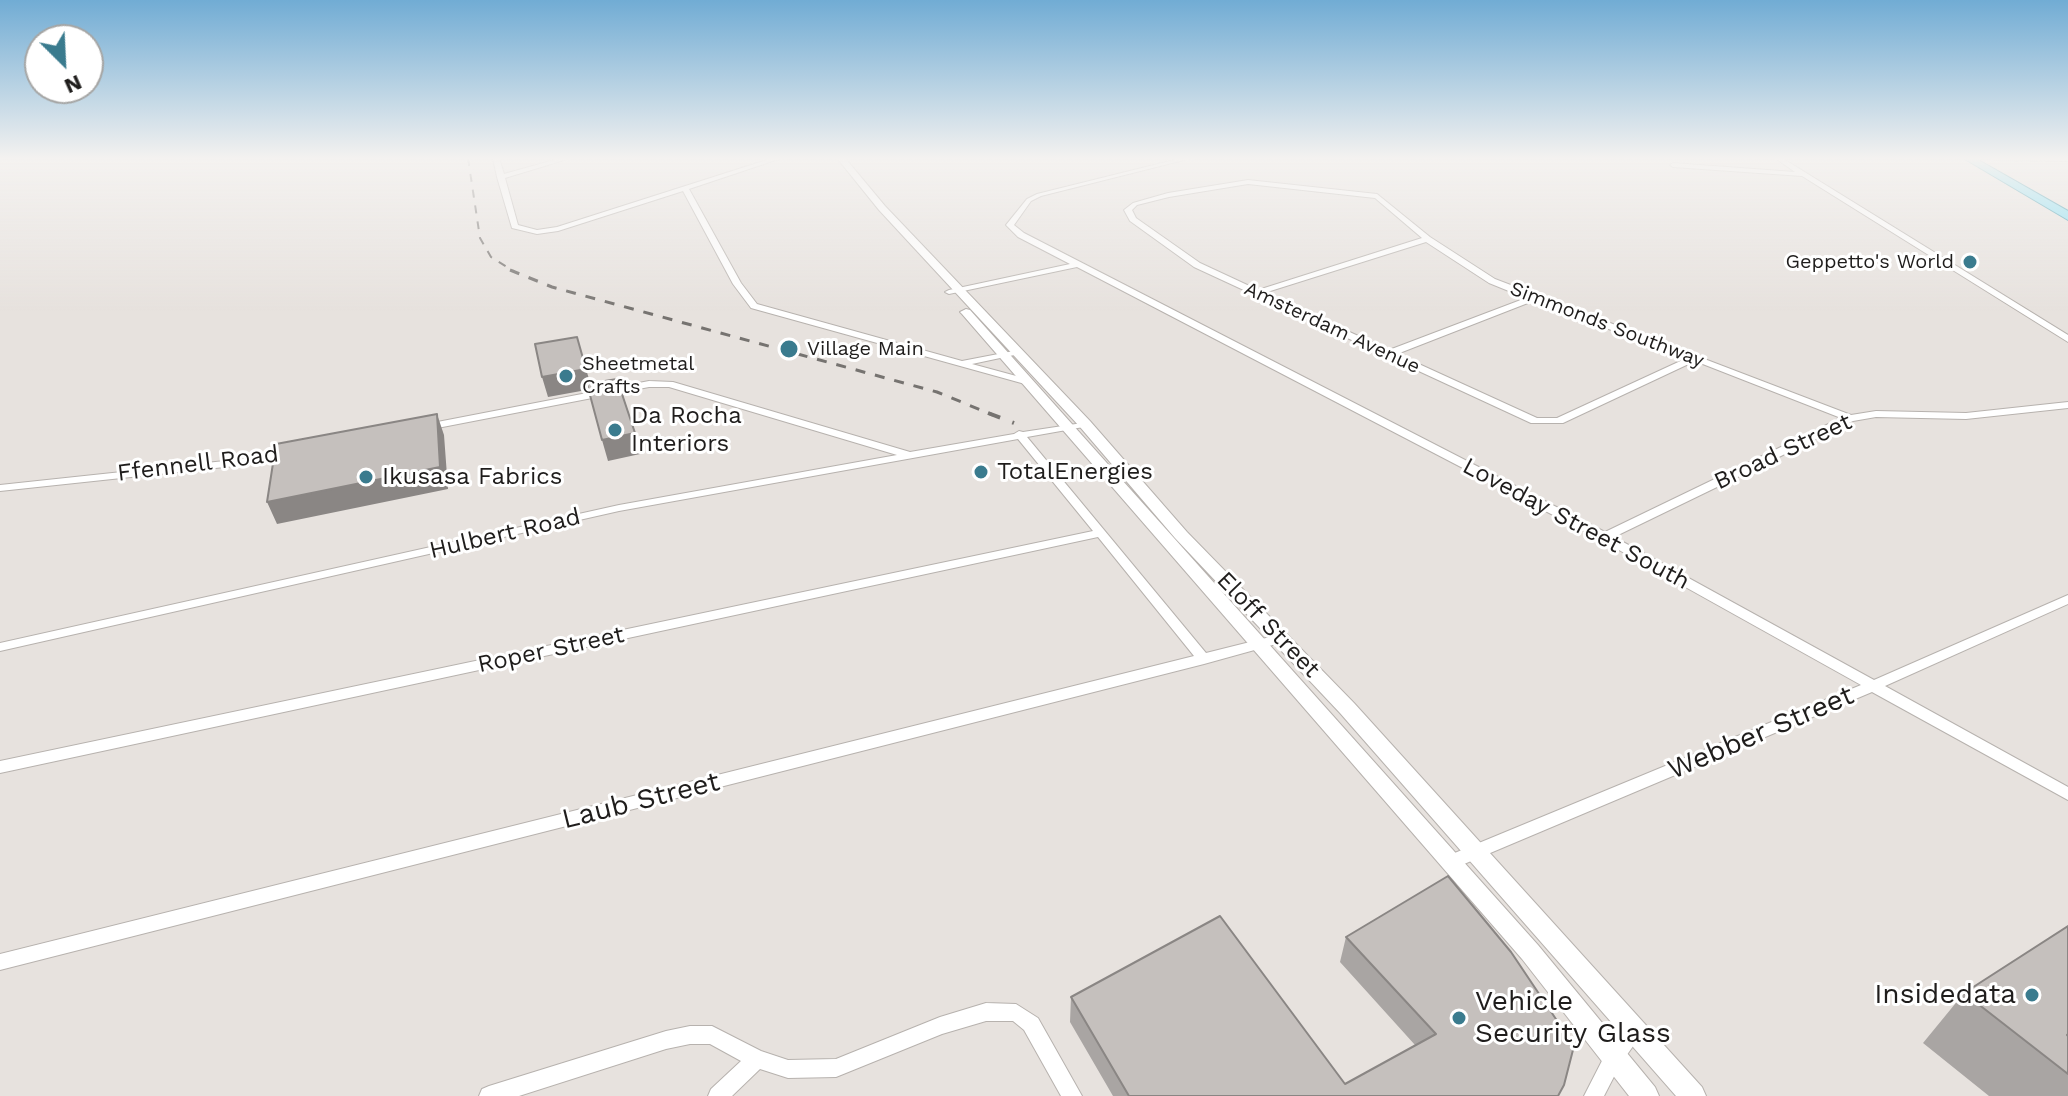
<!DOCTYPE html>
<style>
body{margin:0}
#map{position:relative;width:2068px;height:1096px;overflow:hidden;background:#e7e2de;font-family:"Work Sans",sans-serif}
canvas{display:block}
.north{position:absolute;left:24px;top:24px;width:80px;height:80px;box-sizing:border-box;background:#fff;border:2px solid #a5a5a4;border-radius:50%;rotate:156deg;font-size:22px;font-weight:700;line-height:32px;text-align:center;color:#1f1d1c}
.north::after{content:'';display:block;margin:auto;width:28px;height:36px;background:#3a7b8e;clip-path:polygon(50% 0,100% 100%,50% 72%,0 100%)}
</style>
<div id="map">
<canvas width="2068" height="1096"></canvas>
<div class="north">N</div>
</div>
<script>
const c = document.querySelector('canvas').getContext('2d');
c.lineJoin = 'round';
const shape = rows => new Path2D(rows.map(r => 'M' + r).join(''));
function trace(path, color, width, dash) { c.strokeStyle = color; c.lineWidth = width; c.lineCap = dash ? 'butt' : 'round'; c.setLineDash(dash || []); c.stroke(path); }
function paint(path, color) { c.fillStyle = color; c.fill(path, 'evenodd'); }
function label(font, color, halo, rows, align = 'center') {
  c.font = font + ' "Work Sans",sans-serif'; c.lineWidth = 6; c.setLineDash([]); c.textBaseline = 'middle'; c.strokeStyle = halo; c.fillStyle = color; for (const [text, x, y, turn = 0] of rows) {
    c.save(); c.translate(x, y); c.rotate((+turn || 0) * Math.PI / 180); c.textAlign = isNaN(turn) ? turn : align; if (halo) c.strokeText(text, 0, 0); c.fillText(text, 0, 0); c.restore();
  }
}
const minor = shape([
 [493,158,499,158,504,174,561,158,571,158,505,178,518,225,537,230,557,227,773,158,782,158,689,189,741,283,757,304,962,361,1019,350,1019,354,972,364,1031,380,1033,382,1028,385,1025,384,751,308,733,284,683,191,558,231,537,234,512,228,497,177,493,158],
 [1182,158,1192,158,1041,196,1031,201,1014,225,1024,233,1605,532,1841,418,1695,361,1563,423,1531,423,1194,267,1130,221,1124,210,1133,203,1168,193,1248,180,1377,194,1430,237,1495,279,1851,415,1876,411,1966,413,2068,402,2068,408,1966,419,1876,417,1853,421,1614,537,1874,680,2068,595,2068,604,1885,686,2068,787,2068,800,1872,692,1457,867,1451,869,1445,867,1443,862,1445,857,1861,685,1601,540,1077,267,949,294,945,292,949,290,1070,264,1018,237,1006,225,1027,199,1037,194,1182,158],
 [1248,184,1375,198,1422,238,1258,290,1200,263,1136,218,1132,210,1137,205,1169,197,1248,184],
 [1426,242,1489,283,1526,298,1389,350,1264,293,1426,242],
 [1533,301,1687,358,1557,418,1537,418,1397,354,1533,301],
 [1775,158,1782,158,2068,335,2068,342,1802,176,1673,167,1670,165,1673,163,1795,172,1775,158],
 [1991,158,2068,158,2068,161,1994,160,1991,158],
 [649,381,673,382,910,452,1014,434,1019,431,1023,432,1089,422,1089,426,1027,437,1206,653,1282,634,1287,635,1289,638,1287,641,1204,664,0,970,0,954,1194,656,1098,537,0,773,0,761,1093,531,1018,439,619,511,0,651,0,643,619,505,897,455,669,387,649,387,427,430,422,427,427,424,649,381],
 [291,450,295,451,296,453,295,455,234,466,0,491,0,485,234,460,291,450],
 [986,1003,1016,1004,1038,1018,1082,1096,1061,1096,1024,1030,1013,1021,986,1021,942,1034,836,1077,788,1078,760,1069,732,1096,708,1096,711,1089,741,1061,710,1044,690,1044,666,1049,519,1096,479,1096,482,1089,489,1086,666,1031,690,1026,712,1026,761,1051,788,1060,836,1059,940,1017,986,1003],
 [1635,1022,1642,1025,1644,1031,1621,1063,1604,1096,1584,1096,1607,1051,1628,1025,1635,1022]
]);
const tertiary = shape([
 [837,158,845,158,885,206,1090,421,1187,532,1354,703,1702,1087,1706,1096,1676,1096,1340,713,1175,538,1080,427,879,210,837,158],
 [966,309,970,310,1538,945,1655,1087,1659,1096,1629,1096,1522,959,962,314,960,312,966,309]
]);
const primary = shape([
 [1963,158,1975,158,2068,211,2068,220,1963,158]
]);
const railFar2 = shape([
 [468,158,480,238,491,257,515,272]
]);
const railFar1 = shape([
 [510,270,552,287,937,392,993,415]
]);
const rail = shape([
 [988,413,1014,423]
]);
const wall = shape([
 [2068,926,2068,1096,1989,1096,1923,1043,1964,993],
 [1346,937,1558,1096,1113,1096,1070,1022,1071,997,1345,1084,1415,1045,1340,962]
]);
const shadedWall = shape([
 [586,369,592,389,548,397,542,377],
 [437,414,444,435,448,489,277,524,267,502],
 [635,433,640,454,608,461,602,440]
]);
const building = shape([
 [577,337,586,369,542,377,535,344,577,337],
 [617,379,635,433,602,440,587,384,617,379],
 [437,414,440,467,267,502,276,444,437,414],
 [1448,876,1511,952,1574,1046,1564,1085,1558,1096,1129,1096,1071,997,1220,916,1345,1084,1436,1034,1346,937,1448,876],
 [2068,926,2068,1034,2067,1035,2068,1036,2068,1074,1964,993,2068,926]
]);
const markers = [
 [1970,262,8,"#3a7b8e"],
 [789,349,10,"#3a7b8e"],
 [566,376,8,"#3a7b8e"],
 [615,430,8,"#3a7b8e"],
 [981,472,8,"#3a7b8e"],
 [366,477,8,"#3a7b8e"],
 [2032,995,8,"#3a7b8e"],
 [1459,1018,8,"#3a7b8e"]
];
const farPoinames = [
 ["Geppetto's World",1954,262,"right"],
 ["Village Main",807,349],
 ["Sheetmetal",582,364],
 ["Crafts",582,387]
];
const farStreetnames = [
 ["Simmonds Southway",1607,325,21],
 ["Amsterdam Avenue",1332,328,25]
];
const poiNames = [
 ["Da Rocha",631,416],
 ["Interiors",631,444],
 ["TotalEnergies",997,472],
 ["Ikusasa Fabrics",382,477]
];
const streetNames = [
 ["Broad Street",1783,452,-25],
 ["Ffennell Road",198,464,-7],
 ["Loveday Street South",1576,524,28],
 ["Hulbert Road",505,534,-13],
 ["Eloff Street",1268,625,46],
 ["Roper Street",551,650,-12]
];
const nearStreetnames = [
 ["Webber Street",1761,733,-23],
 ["Laub Street",641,801,-14]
];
const nearPoinames = [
 ["Insidedata",2016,995],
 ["Vehicle",1475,1002,"left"],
 ["Security Glass",1475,1034,"left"]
];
trace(minor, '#b7b2ae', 2);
trace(tertiary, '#b7b2ae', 2);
trace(primary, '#208da6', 2);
paint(minor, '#fff');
paint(tertiary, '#fff');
paint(primary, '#79dff7');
trace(railFar2, '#767370', 2, [8, 8]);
trace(railFar1, '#767370', 3, [10, 10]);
trace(rail, '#767370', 4, [13, 13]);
paint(wall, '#a9a5a3');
paint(shadedWall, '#8a8684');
paint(building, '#c5c0bd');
trace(building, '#8a8684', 2);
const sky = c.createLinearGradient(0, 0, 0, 311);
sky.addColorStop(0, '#71acd4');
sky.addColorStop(0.51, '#f4f2f0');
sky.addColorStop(1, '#f4f2f000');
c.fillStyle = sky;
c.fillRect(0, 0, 2068, 311);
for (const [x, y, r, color] of markers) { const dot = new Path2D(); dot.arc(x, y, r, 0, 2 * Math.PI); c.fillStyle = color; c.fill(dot); trace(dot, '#fff', 3); }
label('20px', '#1f1d1c', '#fff', farPoinames, 'left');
label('20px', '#1f1d1c', '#fff', farStreetnames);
label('24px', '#1f1d1c', '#fff', poiNames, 'left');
label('24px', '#1f1d1c', '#fff', streetNames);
label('28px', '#1f1d1c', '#fff', nearStreetnames);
label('28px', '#1f1d1c', '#fff', nearPoinames, 'right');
</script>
